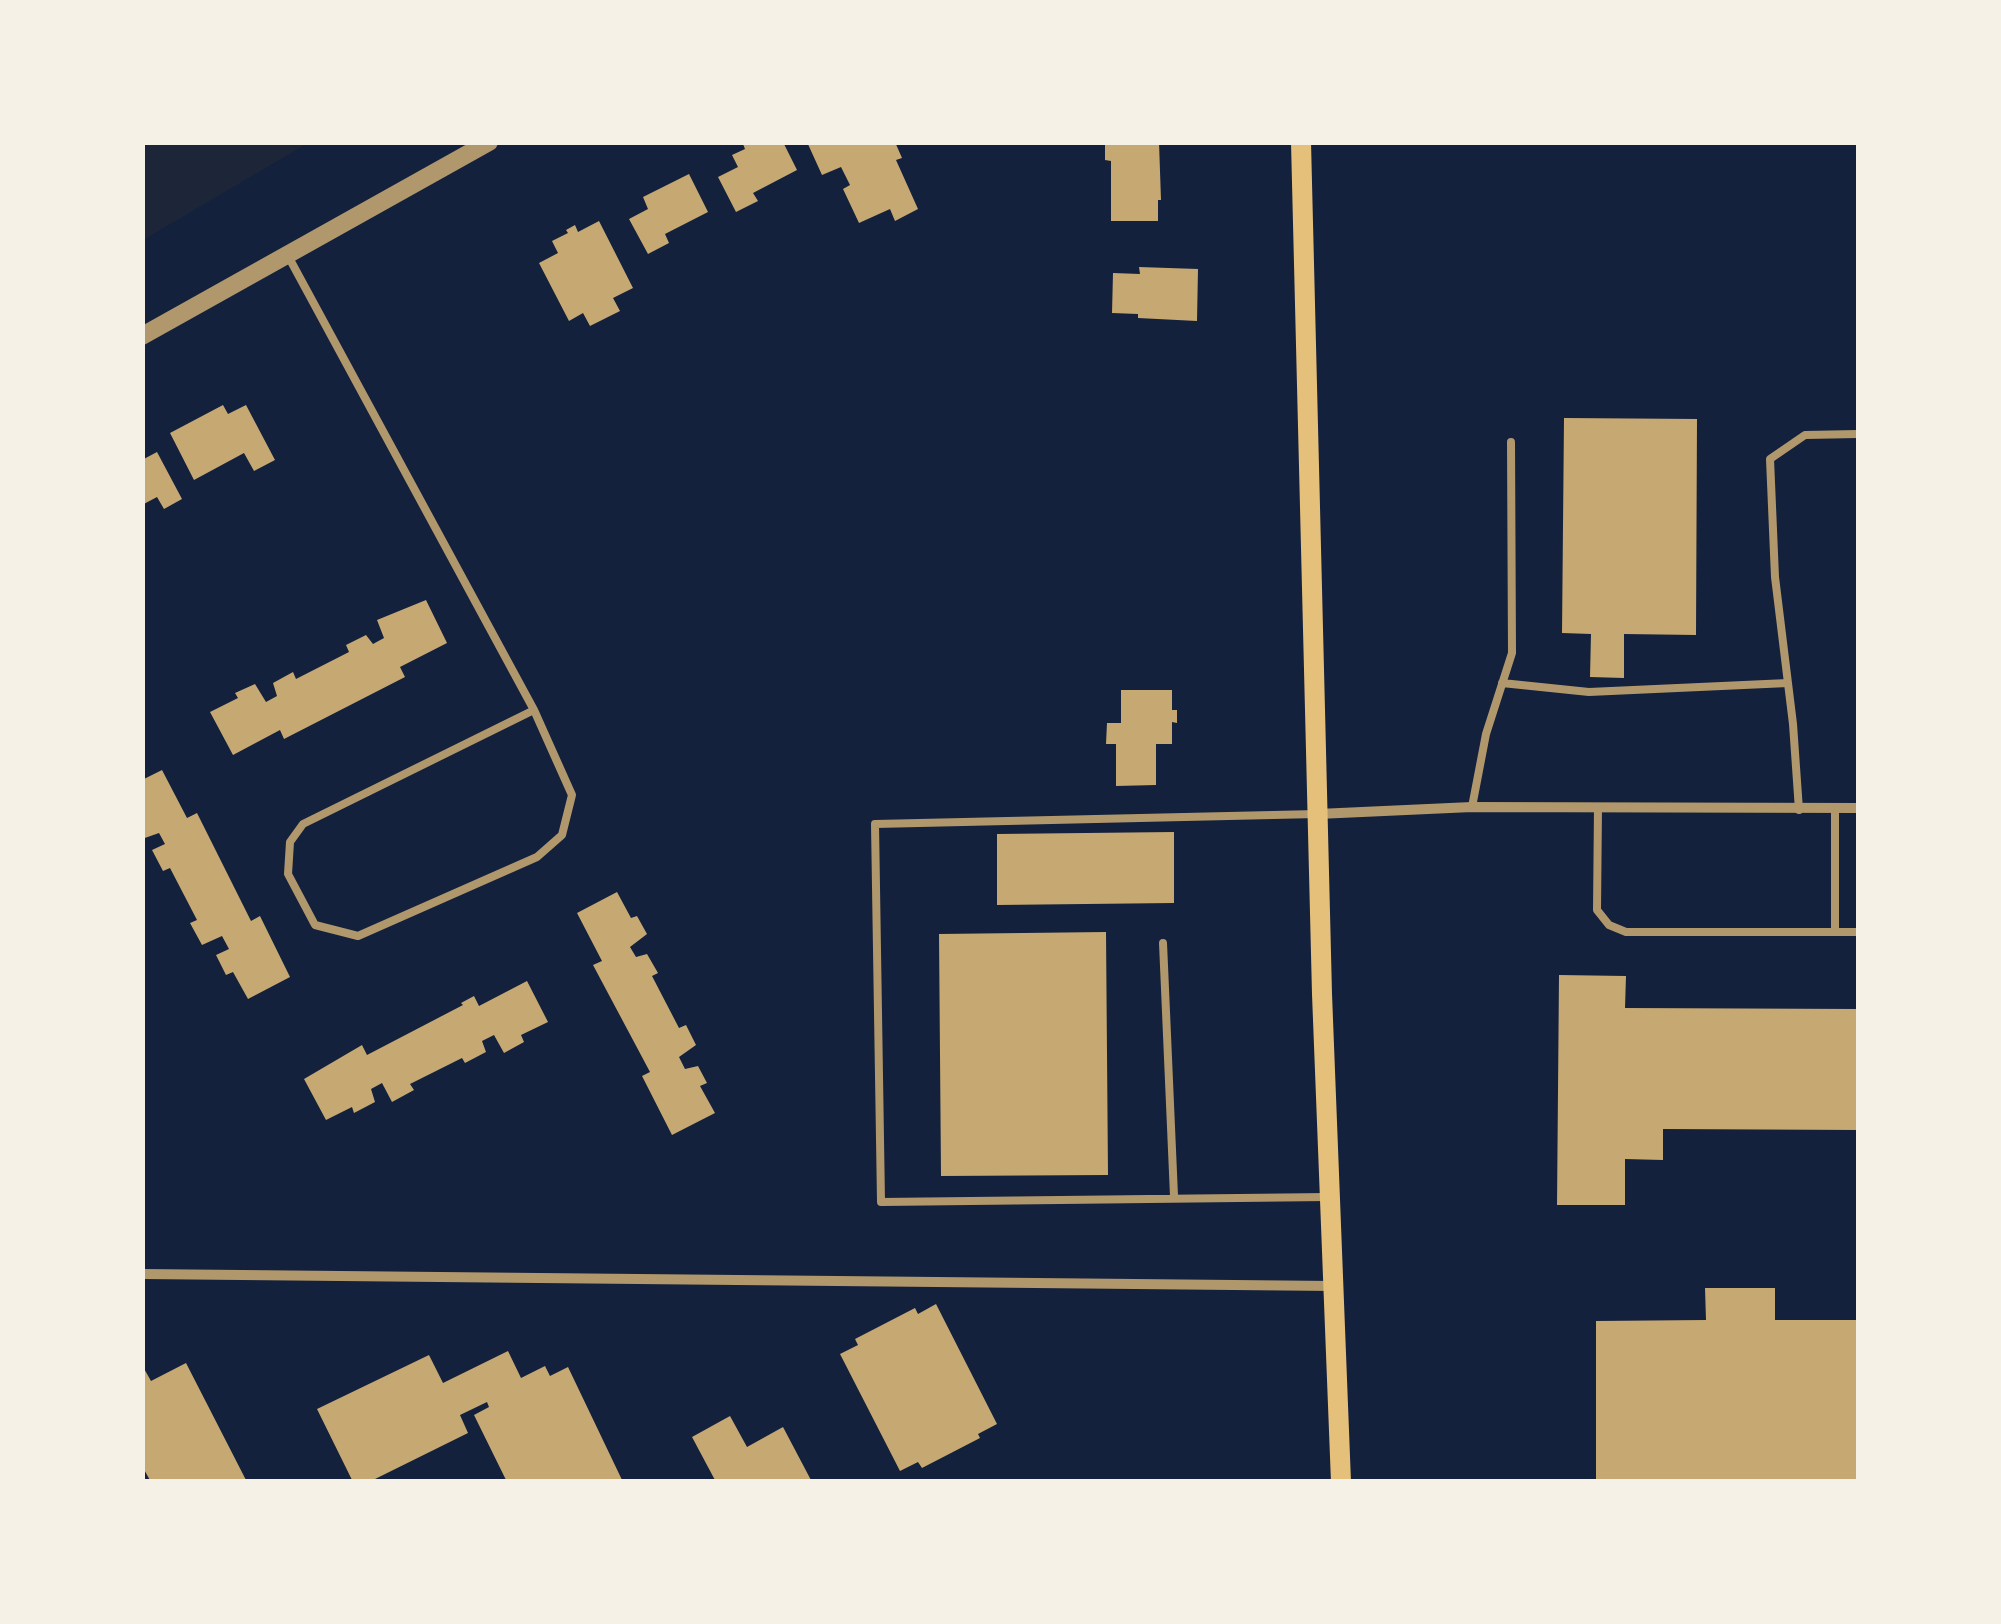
<!DOCTYPE html>
<style>
body{margin:0}
#map{position:relative;width:2001px;height:1624px;overflow:hidden;background:#14213d;font-family:"Varela Round",sans-serif}
canvas{display:block}
.frame{position:absolute;inset:0;border:145px solid #f6f1e7;pointer-events:none}
</style>
<div id="map">
<canvas width="2001" height="1624"></canvas>
<div class="frame"></div>
</div>
<script>
const c = document.querySelector('canvas').getContext('2d');
c.lineJoin = 'round';
function paint(path, color) { c.fillStyle = color; c.fill(path, 'evenodd'); }
const shape = rows => new Path2D(rows.map(r => 'M' + r).join(''));
function trace(path, color, width, dash) { c.strokeStyle = color; c.lineWidth = width; c.lineCap = dash ? 'butt' : 'round'; c.setLineDash(dash || []); c.stroke(path); }
const green = shape([
 [143,142,308,142,308,143,143,240]
]);
const building = shape([
 [746,142,783,142,797,170,753,193,758,201,736,212,718,177,738,167,732,155,745,149,743,144],
 [807,142,895,142,902,158,896,160,918,209,895,221,890,209,859,223,843,189,850,185,841,167,822,175],
 [1105,142,1159,142,1161,200,1158,200,1158,221,1111,221,1111,161,1105,160],
 [689,174,708,212,665,234,669,243,648,254,629,219,648,209,643,197],
 [599,221,633,288,613,298,620,311,590,326,583,313,569,321,539,263,558,253,552,241,568,233,566,230,575,225,578,232],
 [1139,267,1198,269,1197,321,1138,318,1138,314,1112,313,1113,273,1140,274],
 [223,405,228,414,246,405,275,460,254,471,244,453,194,480,170,433],
 [1564,418,1697,419,1696,635,1624,634,1624,678,1590,677,1591,634,1562,633],
 [157,452,182,499,164,509,157,497,142,505,142,460],
 [426,600,447,643,400,667,405,677,284,739,280,730,233,755,210,712,238,698,235,693,255,684,266,702,277,696,273,683,293,672,296,679,349,652,346,645,366,635,373,644,384,638,377,620],
 [1121,690,1172,690,1172,710,1177,710,1177,723,1172,722,1172,744,1156,744,1156,785,1116,786,1116,744,1106,744,1107,723,1121,723],
 [162,770,187,818,197,813,251,921,260,916,290,977,248,999,233,972,226,975,216,955,229,949,222,936,202,945,190,923,197,920,170,868,163,871,152,850,165,844,159,833,142,839,142,780],
 [1174,832,1174,903,997,905,997,834],
 [617,892,631,918,637,916,647,934,630,947,636,957,647,954,658,973,652,976,679,1028,686,1025,696,1045,679,1057,685,1069,698,1066,707,1083,700,1086,715,1113,672,1135,642,1076,650,1072,593,965,602,961,577,913],
 [1106,932,1108,1175,941,1176,939,934],
 [1559,975,1626,976,1625,1008,1858,1009,1858,1130,1663,1129,1663,1160,1625,1159,1625,1205,1557,1205],
 [527,981,548,1022,521,1035,524,1042,504,1053,494,1035,482,1041,486,1052,465,1063,462,1058,410,1084,414,1090,392,1102,382,1083,371,1089,375,1102,354,1113,352,1107,326,1120,304,1079,362,1045,367,1055,463,1005,461,1003,474,996,479,1006],
 [1705,1288,1775,1288,1775,1320,1858,1320,1858,1482,1596,1482,1596,1321,1706,1320],
 [936,1304,997,1424,978,1434,980,1438,922,1468,918,1462,900,1471,840,1354,858,1345,855,1339,915,1308,918,1314],
 [508,1351,521,1378,545,1366,550,1376,568,1367,623,1482,507,1482,474,1415,489,1407,487,1402,460,1415,468,1433,369,1482,353,1482,317,1409,429,1355,443,1383],
 [186,1363,247,1482,151,1482,142,1466,142,1365,151,1381],
 [730,1416,747,1447,783,1427,812,1482,716,1482,692,1437]
]);
const service = shape([
 [287,254,534,710,572,795,562,835,537,857,358,936,315,925,288,874,290,842,303,824,534,710],
 [1502,683,1589,692,1788,683],
 [1472,807,1486,734,1512,653,1511,442],
 [1598,807,1597,910,1609,925,1626,932,1835,932,1835,808],
 [1799,810,1793,724,1775,577,1770,459,1805,435,1858,434],
 [1317,814,875,824,881,1202,1328,1197],
 [1835,932,1858,932],
 [1163,943,1174,1196]
]);
const minor = shape([
 [1318,814,1472,807,1858,808],
 [142,1274,1333,1286]
]);
const tertiary = shape([
 [142,336,489,142]
]);
const secondary = shape([
 [1301,142,1322,994,1341,1482]
]);
paint(green, '#1d2539');
paint(building, '#c6a872');
trace(service, '#b1986c', 8);
trace(minor, '#b1986c', 10);
trace(tertiary, '#b1986c', 18);
trace(secondary, '#e5c07b', 20);
</script>
